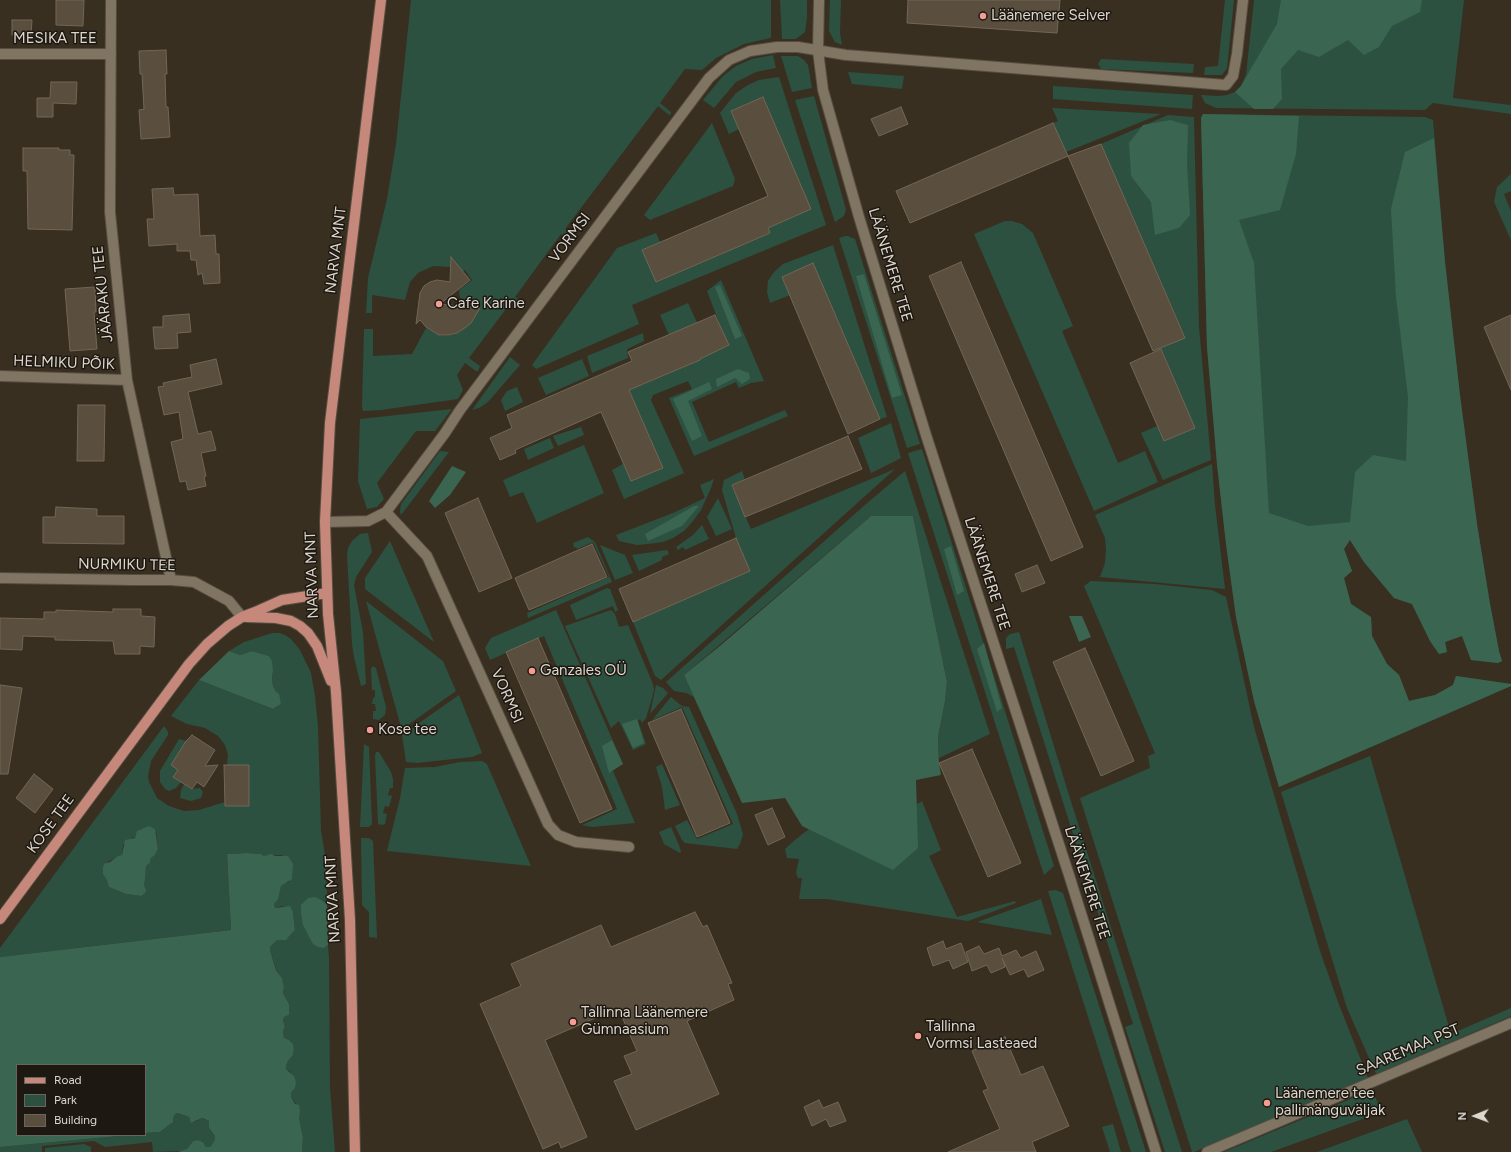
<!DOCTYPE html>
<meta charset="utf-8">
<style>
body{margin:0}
#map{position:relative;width:1511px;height:1152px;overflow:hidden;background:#392f20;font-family:Figtree,sans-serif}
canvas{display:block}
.legend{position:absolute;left:16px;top:1064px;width:130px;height:72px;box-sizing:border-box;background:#1d1812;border:1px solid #6a645d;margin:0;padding:5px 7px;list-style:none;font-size:12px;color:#ddd7cd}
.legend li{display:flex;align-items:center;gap:8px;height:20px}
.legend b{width:20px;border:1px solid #6a645d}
.north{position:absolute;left:1455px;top:1096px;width:40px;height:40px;-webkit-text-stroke:3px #1d1812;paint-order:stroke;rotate:269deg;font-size:11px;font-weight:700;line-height:16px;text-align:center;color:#ddd7cd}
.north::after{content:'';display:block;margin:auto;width:14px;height:18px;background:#ddd7cd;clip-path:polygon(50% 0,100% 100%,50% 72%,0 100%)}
</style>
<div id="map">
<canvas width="1511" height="1152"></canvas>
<ul class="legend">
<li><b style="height:5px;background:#c5887b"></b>Road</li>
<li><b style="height:11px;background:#2c5140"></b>Park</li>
<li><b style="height:11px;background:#5a4f3f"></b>Building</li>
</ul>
<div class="north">N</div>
</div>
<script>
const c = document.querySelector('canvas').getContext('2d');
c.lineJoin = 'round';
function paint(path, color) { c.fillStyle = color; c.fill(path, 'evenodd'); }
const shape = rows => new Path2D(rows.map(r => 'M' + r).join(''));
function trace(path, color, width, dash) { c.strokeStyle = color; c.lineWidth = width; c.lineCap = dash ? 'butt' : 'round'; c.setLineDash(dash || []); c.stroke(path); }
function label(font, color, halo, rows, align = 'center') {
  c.font = font + ' Figtree,sans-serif'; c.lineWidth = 3; c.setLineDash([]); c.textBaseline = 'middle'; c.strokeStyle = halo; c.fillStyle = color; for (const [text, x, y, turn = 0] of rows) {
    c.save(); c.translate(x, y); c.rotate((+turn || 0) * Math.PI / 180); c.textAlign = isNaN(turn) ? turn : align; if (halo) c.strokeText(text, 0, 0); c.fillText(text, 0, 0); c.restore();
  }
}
const green = shape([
 [411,0,771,0,771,38,744,44,716,58,702,70,685,69,660,103,671,112,671,114,669,115,658,106,565,229,576,237,576,240,572,241,561,234,515,297,526,305,526,307,523,309,512,301,469,358,480,366,478,371,476,371,465,363,457,375,463,390,458,399,381,410,363,411,362,407,364,329,373,329,373,356,412,354,426,328,442,336,453,335,459,332,472,321,480,307,461,304,459,290,472,280,465,270,459,275,451,267,433,266,418,273,410,282,405,300,372,295,372,313,366,313,368,278,387,199,396,144],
 [780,0,807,0,807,18,805,32,796,39,782,39],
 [830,0,841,0,840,33,842,45,835,42,829,31],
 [1225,0,1234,0,1227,68,1222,75,1204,75,1205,67,1218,66],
 [1254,0,1464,0,1453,98,1511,105,1511,114,1433,103,1425,110,1216,108,1205,103,1201,95,1219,96,1227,95,1235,92,1241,86,1246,75],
 [773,55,776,68,756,72,736,82,714,108,703,100,723,76,736,66,752,59],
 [781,56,798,56,804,60,808,65,812,88,792,92],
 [1101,59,1194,64,1193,73,1101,69,1098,64],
 [848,72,904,76,902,89,852,84],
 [779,77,826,225,632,305,639,324,536,369,532,365,617,248,656,233,660,242,642,250,657,282,770,233,768,228,811,209,763,97,731,111,739,129,729,134,720,113,736,93,748,85,759,80],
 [1053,86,1193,95,1192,109,1053,99],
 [814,96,846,210,844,216,835,222,795,100],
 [1052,108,1161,114,1066,152,1053,123,1058,121],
 [1203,114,1425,117,1433,120,1445,262,1460,398,1477,524,1490,604,1499,651,1502,661,1498,663,1471,660,1462,636,1445,642,1447,652,1439,654,1430,641,1412,604,1394,598,1364,562,1350,540,1344,549,1352,571,1344,578,1351,604,1371,617,1372,636,1387,664,1399,675,1409,701,1435,695,1453,685,1456,676,1511,684,1511,686,1279,787,1254,701,1236,617,1226,544,1217,464,1207,347,1201,118],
 [1168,115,1194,117,1199,327,1211,460,1163,480,1141,433,1157,426,1164,441,1195,428,1161,348,1185,337,1101,144],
 [712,123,735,179,733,186,650,220,644,215],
 [1511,174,1511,191,1504,194,1511,211,1511,240,1494,202,1497,187],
 [1005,221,1012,221,1022,224,1033,233,1073,326,1062,331,1118,463,1145,451,1158,482,1094,511,974,234],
 [845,236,848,236,855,239,920,444,907,448,839,238],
 [833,245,887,417,880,419,813,263,782,277,790,295,770,303,767,292,768,281,774,272,783,264],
 [721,280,764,381,751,383,739,388,736,382,692,402,709,442,785,410,788,416,694,456,669,398,692,389,688,381,653,395,651,400,684,473,624,499,612,470,623,464,631,481,663,468,626,382,638,376,642,385,700,360,687,328,669,335,660,315,688,303,711,353,728,346,707,291],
 [643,333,644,341,627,349,628,358,592,373,587,356],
 [510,357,520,365,488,402,479,408,472,410],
 [582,359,589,376,546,395,538,378],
 [517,387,523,402,505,411,501,400,507,391],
 [452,409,435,431,416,431,377,483,384,499,377,507,367,509,358,481,360,419],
 [891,423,901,458,871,473,858,438],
 [581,427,584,435,558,446,553,436],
 [550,438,554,448,528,460,524,449],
 [584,445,604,493,537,523,523,492,510,497,503,480],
 [922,449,1054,866,1044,875,908,453],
 [440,451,449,452,401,515,400,511,401,504],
 [1212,464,1215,505,1225,589,1100,577,1105,563,1106,549,1105,538,1095,515],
 [895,469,661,680,655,676,633,622,750,571,736,538,722,490,724,480,742,471,745,480,732,486,751,529],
 [905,471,990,734,939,758,938,737,945,701,947,682,913,516,871,516,684,675,694,697,686,693,674,691,666,682,866,504],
 [714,479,711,488,701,510,693,521,684,531,673,538,663,542,648,544,637,545,619,541,616,535,673,513,705,498,700,485],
 [718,498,732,529,716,536,707,517],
 [702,525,709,539,685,550,683,547,678,550,676,547,693,535],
 [368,533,372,552,356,577,354,585,363,632,366,684,361,686,354,657,352,644,347,555,348,548,352,541,360,534],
 [588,537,595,542,612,582,528,618,527,613,609,577,593,542,577,549,576,547,574,548,573,543],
 [390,541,393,548,434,642,365,589,365,578],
 [600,545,625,555,633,573,615,580],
 [667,550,669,554,662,557,662,560,639,571,632,555],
 [1091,581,1155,584,1212,590,1226,597,1254,727,1320,951,1338,1002,1368,1078,1194,1152,1192,1152,1080,798,1150,768,1148,756,1155,753,1084,586],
 [607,588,610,589,618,610,615,612,613,606,576,620,570,605],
 [366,601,443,661,456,691,405,727,401,727],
 [556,610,623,764,610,770,613,771,635,823,592,827,582,825,617,809,544,636,490,660,485,648,491,638],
 [611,610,615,614,619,627,628,625,653,684,654,689,652,698,646,718,642,723,640,719,638,721,646,744,633,750,619,721,611,728,565,626],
 [1019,632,1068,792,1182,1152,1165,1152,1125,1027,1133,1024,1014,647,1006,649,1006,638,1010,634],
 [272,633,279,633,285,635,291,639,300,650,311,673,315,696,318,726,321,831,325,855,327,892,327,903,323,900,324,948,328,945,329,958,330,1088,335,1152,302,1152,303,1138,299,1118,296,1104,291,1097,291,1072,286,1069,286,1066,288,1061,293,1055,294,1049,293,1044,289,1040,284,1039,283,1031,285,1027,283,1020,284,1017,289,1015,289,1004,283,993,284,987,282,978,276,969,270,950,270,947,277,940,283,940,289,937,295,930,293,912,283,906,275,908,274,904,281,886,285,883,289,882,282,855,264,856,261,854,247,853,227,854,231,930,0,957,0,948,164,726,168,732,168,735,151,761,148,776,149,782,157,798,169,806,184,811,199,810,225,802,225,806,249,806,249,765,227,765,228,755,225,745,218,736,205,728,187,724,171,716,199,680,273,709,281,704,273,686,272,680,273,671,269,656,252,651,240,655,229,651,244,642],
 [156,832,158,849,155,855,150,859,150,863,146,866,144,886,141,896,126,894,109,887,105,863,122,855,123,845,132,838],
 [373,666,376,668,386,707,385,715,379,720,373,719,373,711,376,711,375,704,372,704,373,698,375,697,375,690,372,690,371,669],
 [656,685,663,688,668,693,650,714],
 [459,695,482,753,472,757,417,763,406,762,402,735],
 [671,697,682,706,689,707,737,814,743,834,740,844,737,849,685,843,682,840,675,826,687,820,697,839,733,824,682,707,652,720],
 [179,739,186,741,171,765,178,770,173,777,181,782,176,788,169,791,165,789,160,782,160,771],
 [364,744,369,747,372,824,369,827,360,827],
 [376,752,379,752,391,772,393,779,393,788,390,788,388,795,392,796,389,807,385,806,383,813,387,814,385,824,382,825,378,824,375,756],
 [1370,756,1451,1034,1511,1008,1511,1016,1376,1074,1347,1008,1281,792],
 [482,761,487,764,531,866,387,851,400,798,405,768,435,767,460,762],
 [662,764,680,805,665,810,662,787,656,767],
 [184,784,191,789,200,788,203,792,201,798,191,801,180,798,181,790],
 [922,801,941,850,929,856,957,917,1015,901,1016,903,968,921,827,899,799,899,802,878,798,878,796,873,799,859,787,858,785,849,796,839,829,814,906,811],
 [671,827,679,845,681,852,680,853,664,844,659,832],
 [361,838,369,838,373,841,377,938,369,937,369,912,362,905],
 [1056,890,1063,893,1146,1152,1131,1152,1048,891],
 [1041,899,1052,935,977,922],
 [1372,1090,1382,1112,1271,1152,1224,1152],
 [177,1113,189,1117,190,1120,195,1122,202,1118,209,1121,209,1128,215,1136,215,1140,210,1147,206,1147,203,1142,198,1140,193,1141,187,1149,183,1151,153,1152,152,1142,105,1147,94,1141,42,1146,42,1152,0,1152,0,1147,130,1135,145,1135,145,1133,160,1132,173,1122,174,1114],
 [1407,1119,1422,1152,1317,1152],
 [1113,1124,1121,1152,1110,1152,1102,1127],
 [84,1144,91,1147,91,1152,45,1152,45,1148]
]);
const forest = shape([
 [1281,0,1422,0,1420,12,1392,26,1379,47,1364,55,1348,40,1319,57,1298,50,1281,69,1282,99,1273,109,1254,109,1235,92,1241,86,1277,24],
 [1203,114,1299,116,1296,154,1280,210,1239,220,1254,263,1269,513,1308,526,1350,522,1355,472,1373,455,1406,461,1408,397,1396,297,1391,209,1405,152,1434,138,1445,262,1460,395,1477,524,1490,604,1499,651,1502,661,1498,663,1471,660,1462,636,1445,642,1447,652,1439,654,1430,641,1412,604,1394,598,1364,562,1350,540,1344,549,1352,571,1344,578,1351,604,1371,617,1372,636,1387,664,1399,675,1409,701,1435,695,1453,685,1456,676,1511,684,1511,686,1279,787,1254,701,1236,617,1226,544,1217,464,1207,347,1201,118],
 [1170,120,1188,125,1187,164,1190,215,1179,228,1155,235,1151,202,1131,176,1129,143,1143,125],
 [864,274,902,395,892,398,856,276],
 [720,285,742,336,735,339,715,287],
 [738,369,749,373,750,379,742,384,735,378,717,387,716,379],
 [709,382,712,389,688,401,702,436,692,441,673,399],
 [452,466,466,472,450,495,435,508,429,501],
 [694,506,699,506,682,526,648,541,645,534],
 [871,516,913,516,947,682,945,701,938,737,939,763,941,775,916,780,918,848,893,870,802,826,785,798,742,803,684,675,721,645],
 [951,546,964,591,957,595,944,549],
 [1069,616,1082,616,1091,637,1079,642],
 [984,643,1002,708,997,712,977,649],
 [229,651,240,655,252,651,269,656,272,661,273,671,272,679,273,686,276,692,279,694,281,704,273,709,199,680],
 [637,719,644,743,633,748,622,724],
 [612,740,623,764,609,773,602,746],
 [149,826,155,829,158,849,155,855,150,859,150,863,146,866,145,879,144,886,146,890,145,893,141,896,126,894,109,887,107,880,103,874,103,867,105,863,110,862,118,856,122,855,125,840,135,838,137,831],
 [247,853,261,854,264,856,271,854,275,856,288,856,293,864,292,879,281,886,278,899,274,904,275,908,290,906,293,912,295,930,286,940,277,940,270,947,270,950,276,970,282,978,284,987,283,993,289,1004,289,1015,284,1017,283,1020,285,1027,283,1031,284,1038,289,1040,293,1044,294,1049,293,1055,288,1061,286,1066,286,1069,294,1076,296,1082,295,1088,291,1092,291,1097,295,1104,299,1105,300,1110,299,1118,303,1138,302,1152,178,1152,187,1149,193,1141,198,1140,203,1142,206,1147,210,1147,215,1140,215,1136,209,1128,209,1121,205,1119,202,1118,191,1123,189,1117,177,1113,174,1115,173,1122,160,1132,145,1133,145,1065,17,1065,17,1135,130,1135,0,1147,0,957,231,930,227,854],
 [315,897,327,903,328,945,324,948,318,947,313,944,303,925,301,912,301,905,308,898]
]);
const building = shape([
 [56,0,84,0,83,26,56,25,56,0],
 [908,0,1060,0,1057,33,907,23,908,0],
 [12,20,32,20,31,35,12,35,12,20],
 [166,50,167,74,165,74,166,107,168,107,170,137,141,139,139,110,144,109,142,74,140,74,139,51,166,50],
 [51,82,77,82,76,104,53,103,53,117,37,117,37,98,50,98,51,82],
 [763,97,811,209,768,228,770,233,656,282,642,250,768,196,731,111,763,97],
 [901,107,908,124,879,136,871,119,901,107],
 [1053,123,1068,156,1101,144,1185,338,1153,351,1068,156,910,223,896,191,1053,123],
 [23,148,59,148,59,150,70,150,70,155,74,155,72,230,28,229,27,171,23,171,23,148],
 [173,188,174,195,198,194,200,236,215,235,216,254,219,254,220,283,204,284,202,273,198,275,196,260,191,260,190,251,177,251,177,244,149,246,147,219,154,219,152,189,173,188],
 [451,257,470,280,440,304,480,308,471,323,466,327,457,333,449,335,439,335,426,327,420,320,416,324,420,293,424,286,430,282,437,280,450,282,451,257],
 [961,262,1083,547,1051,561,929,276,961,262],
 [813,263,880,419,848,434,782,277,813,263],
 [95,287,96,312,94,312,97,349,70,351,65,289,95,287],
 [189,314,191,332,177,333,178,348,155,349,153,327,163,327,163,316,189,314],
 [715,315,729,345,700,359,700,360,629,390,663,468,631,481,601,412,515,450,516,453,500,460,490,438,512,428,507,415,632,361,628,352,715,315],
 [1511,315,1511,390,1484,327,1511,315],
 [1161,349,1195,428,1164,441,1130,363,1161,349],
 [216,359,222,384,188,392,198,434,211,431,216,450,201,453,206,476,204,477,206,486,188,490,186,481,180,482,171,442,183,439,179,412,164,415,158,387,164,386,163,383,192,377,190,365,216,359],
 [78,405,105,405,104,461,77,461,78,405],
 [848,436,862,469,745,517,732,485,848,436],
 [478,498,512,578,479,592,445,513,478,498],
 [56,507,97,509,97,516,124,516,124,544,43,543,43,517,55,517,56,507],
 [736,538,750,571,633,622,619,589,736,538],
 [592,544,607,577,529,610,515,578,592,544],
 [1037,565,1045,583,1022,592,1015,574,1037,565],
 [113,609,141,609,141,616,155,617,154,647,140,646,140,654,115,654,113,641,55,640,55,637,23,636,22,650,0,649,0,618,44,619,44,612,56,612,56,610,113,612,113,609],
 [538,638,612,809,580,823,506,652,538,638],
 [1085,648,1134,761,1101,776,1053,662,1085,648],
 [0,685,22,688,8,774,0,774,0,685],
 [681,709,730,823,697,837,648,723,681,709],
 [192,735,215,750,205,766,218,765,204,787,197,782,192,789,173,777,178,770,171,765,186,741,192,735],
 [972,749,1021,863,988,877,939,763,972,749],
 [224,765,249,765,249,806,225,806,224,765],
 [34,774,53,789,35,813,16,798,34,774],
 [772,808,785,837,768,845,755,815,772,808],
 [695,912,703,927,707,925,732,983,728,984,734,1000,687,1021,719,1094,636,1130,614,1081,632,1074,624,1056,637,1051,618,1008,545,1040,587,1137,561,1148,559,1142,543,1149,480,1004,521,986,511,964,601,925,611,947,695,912],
 [943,941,946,949,961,943,968,962,953,969,949,960,933,966,927,948,943,941],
 [979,946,984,954,999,948,1002,956,1016,950,1021,958,1036,951,1044,970,1028,977,1024,969,1010,975,1002,958,1005,967,991,973,987,965,972,971,966,952,979,946],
 [1005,1037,1021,1075,1043,1066,1069,1126,1032,1142,1036,1152,948,1152,1000,1129,983,1091,988,1089,972,1051,1005,1037],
 [819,1100,823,1108,838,1102,846,1121,830,1127,826,1119,812,1126,804,1107,819,1100]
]);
const minor = shape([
 [111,0,110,212,127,380,171,580],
 [819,0,818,51,823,90,859,217,926,435,1069,875,1156,1152],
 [0,54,111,54],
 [0,376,127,380],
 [386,512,427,556,548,824,558,835,576,842,629,847],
 [325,522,368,521,386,512,445,433,460,410,709,78,729,60,750,51,777,47,798,47,846,55,1226,85,1233,76,1237,54,1243,0],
 [0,578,132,580,171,580,194,582,229,601,242,617],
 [1207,1152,1511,1023]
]);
const major = shape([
 [246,617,276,618,291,621,300,626,308,633,317,646,331,681],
 [0,919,189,664,207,644,228,626,242,617,255,612,282,600,327,593],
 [355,1152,350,920,336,692,328,614,325,522,330,423,381,0]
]);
const markers = [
 [983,16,4,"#f59c93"],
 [439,304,4,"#f59c93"],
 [532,671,4,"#f59c93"],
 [370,730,4,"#f59c93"],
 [573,1022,4,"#f59c93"],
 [918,1036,4,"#f59c93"],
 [1267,1103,4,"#f59c93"]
];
const poiNames = [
 ["Läänemere Selver",991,16],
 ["Cafe Karine",447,304],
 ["Ganzales OÜ",540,671],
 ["Kose tee",378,730],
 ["Tallinna Läänemere",581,1013],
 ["Gümnaasium",581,1030],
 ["Tallinna",926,1027],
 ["Vormsi Lasteaed",926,1044],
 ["Läänemere tee",1275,1094],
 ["pallimänguväljak",1275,1111]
];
const streetNames = [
 ["MESIKA TEE",55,39],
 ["VORMSI",570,238,-53],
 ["NARVA MNT",336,250,-83],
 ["LÄÄNEMERE TEE",890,265,73],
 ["JÄÄRAKU TEE",103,294,-96],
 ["HELMIKU PÕIK",64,363,2],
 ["NURMIKU TEE",127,565,1],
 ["LÄÄNEMERE TEE",987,574,72],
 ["NARVA MNT",312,575,-92],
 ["VORMSI",507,696,66],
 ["KOSE TEE",51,824,-54],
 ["LÄÄNEMERE TEE",1087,883,72],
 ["NARVA MNT",333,899,-93],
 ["SAAREMAA PST",1408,1050,-23]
];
paint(green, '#2c5140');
paint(forest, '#3a6551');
paint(building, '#5a4f3f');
trace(building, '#726756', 1);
trace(minor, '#554d40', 12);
trace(major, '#554d40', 12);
trace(minor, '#807463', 10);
trace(major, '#c5887b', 10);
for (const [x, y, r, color] of markers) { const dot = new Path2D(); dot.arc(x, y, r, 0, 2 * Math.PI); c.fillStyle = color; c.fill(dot); trace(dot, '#1d1812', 1.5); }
label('15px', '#ddd7cd', '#1d1812', poiNames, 'left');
label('15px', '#ddd7cd', '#1d1812', streetNames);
</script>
